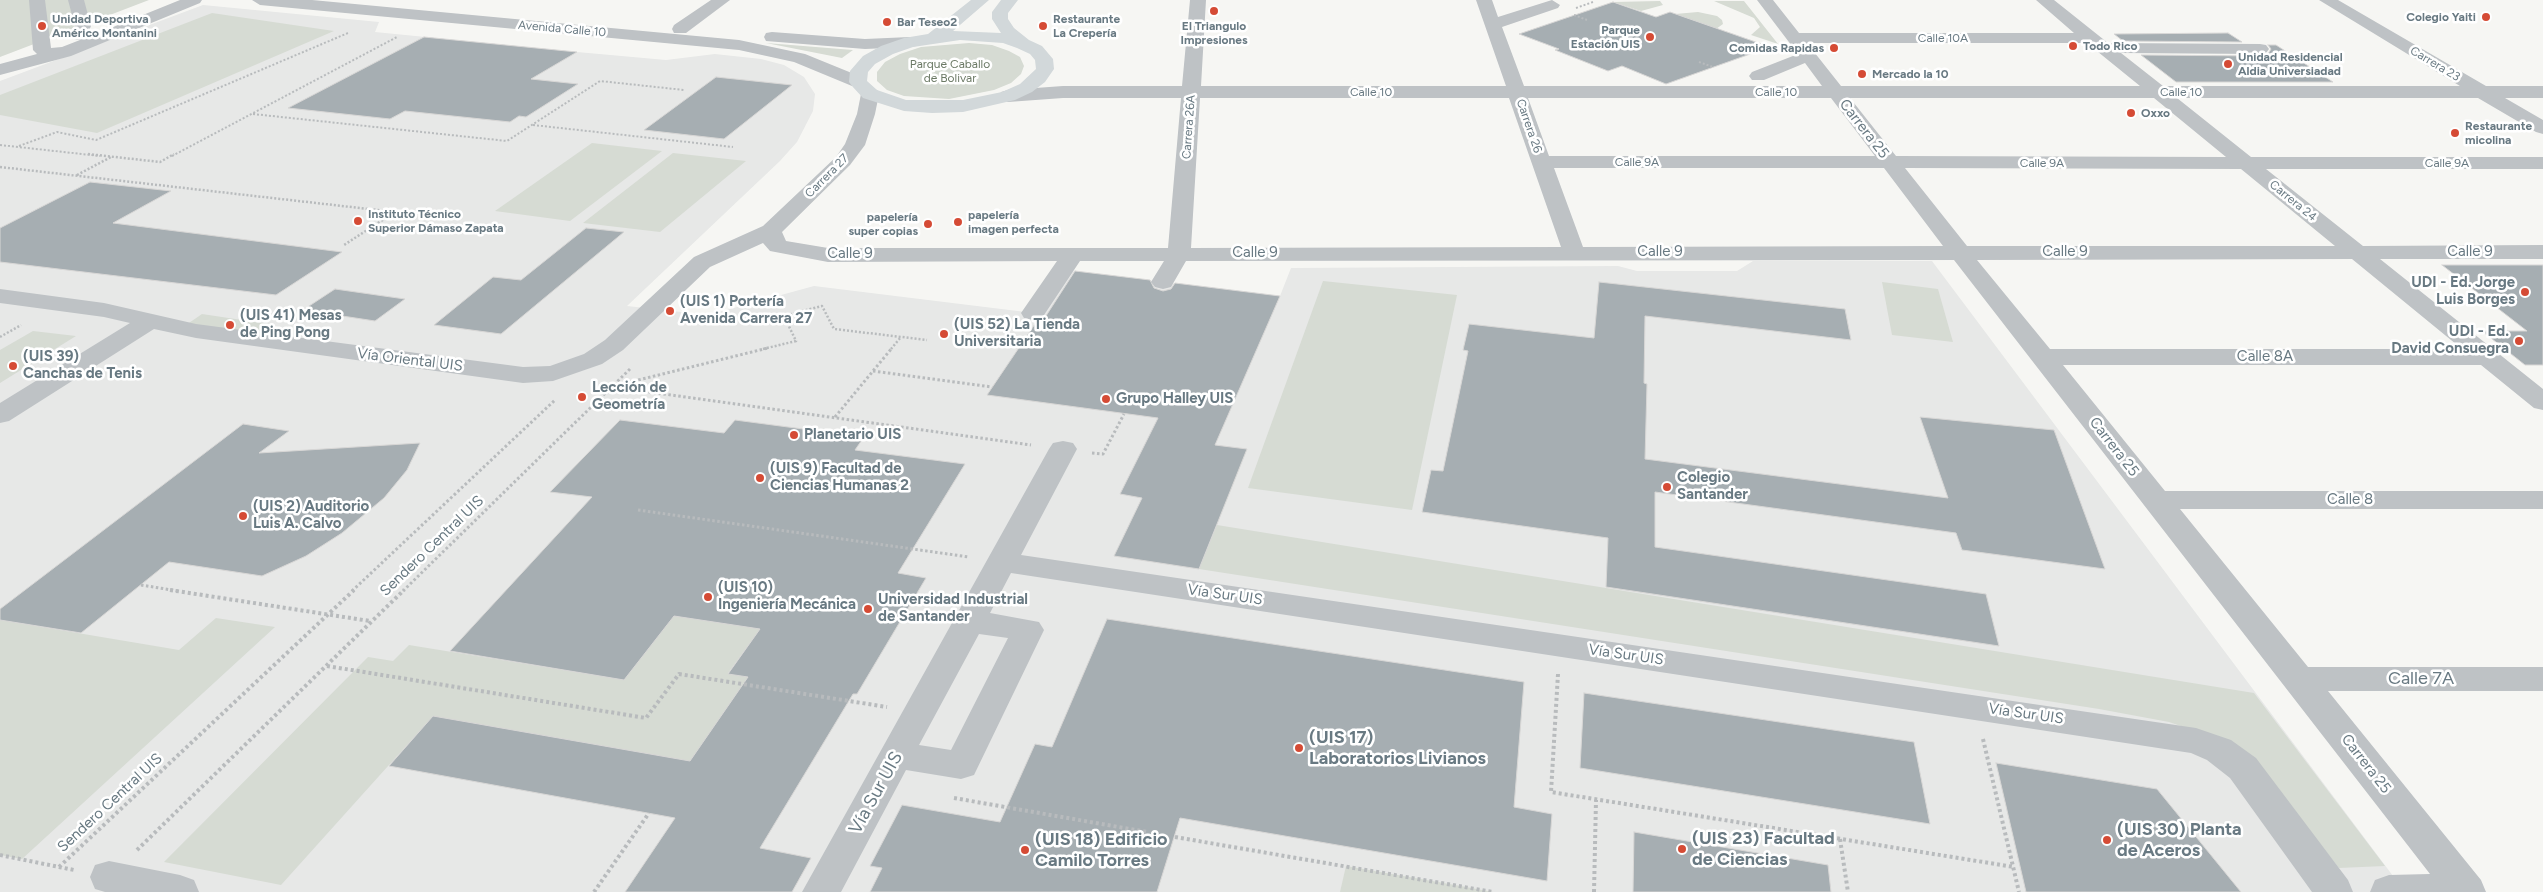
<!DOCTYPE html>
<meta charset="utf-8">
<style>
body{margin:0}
canvas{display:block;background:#f6f6f3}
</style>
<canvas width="2543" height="892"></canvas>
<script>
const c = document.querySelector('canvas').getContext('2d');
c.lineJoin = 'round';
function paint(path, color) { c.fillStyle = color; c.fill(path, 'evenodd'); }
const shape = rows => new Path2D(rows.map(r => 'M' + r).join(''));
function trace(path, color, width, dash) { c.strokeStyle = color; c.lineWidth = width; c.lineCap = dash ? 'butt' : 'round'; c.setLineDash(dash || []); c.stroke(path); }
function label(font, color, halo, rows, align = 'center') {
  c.font = font + ' Figtree,sans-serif'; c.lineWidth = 5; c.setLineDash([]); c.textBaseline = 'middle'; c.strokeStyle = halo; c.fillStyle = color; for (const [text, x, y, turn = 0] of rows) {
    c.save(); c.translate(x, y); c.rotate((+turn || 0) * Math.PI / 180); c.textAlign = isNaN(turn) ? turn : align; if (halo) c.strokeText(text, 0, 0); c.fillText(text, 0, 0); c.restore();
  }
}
const built = shape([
 [203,5,379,22,375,32,577,52,666,60,715,54,761,59,784,65,804,77,815,94,813,111,797,142,780,161,627,306,708,315,814,286,1042,314,1071,271,1280,296,1291,268,1618,266,1637,271,1737,271,1753,261,1932,261,2405,892,0,892,0,81]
]);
const green = shape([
 [0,0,149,0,0,57],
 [1660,1,1663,5,1641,11,1613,2],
 [1714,1,1744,1,1778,44,1751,35,1760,27,1754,18],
 [1698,12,1717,16,1722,20,1723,24,1716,29,1675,14],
 [212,13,334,31,97,133,0,115,0,95],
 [766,43,853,50,842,58],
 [969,43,992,45,1009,51,1020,57,1024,66,1021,74,1011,83,994,90,949,99,904,96,887,90,877,81,877,72,885,62,900,54,921,47],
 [592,143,662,151,570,221,495,211],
 [673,153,746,161,660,232,583,223],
 [1323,281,1457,295,1412,510,1248,488],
 [1882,282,1938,289,1953,342,1892,335],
 [202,314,275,325,259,335,186,325],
 [33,331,76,336,0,383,0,350],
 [1217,525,2254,693,2385,866,2339,868,2251,758,2222,740,2169,722,2099,709,1199,569],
 [674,616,760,629,728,673,748,677,690,761,433,716,281,885,164,862,368,657,393,661,409,645,624,680],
 [216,618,275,627,22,859,0,855,0,620,179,650],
 [1346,866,1455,885,1493,892,1340,892]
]);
const building = shape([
 [1613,2,1656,17,1670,12,1770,47,1666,84,1622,66,1608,71,1555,50,1559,49,1519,34,1613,2],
 [2228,33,2242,42,2123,41,2114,34,2228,33],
 [424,37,577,52,531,79,578,84,526,117,519,116,510,122,405,111,390,119,288,108,424,37],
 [2268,45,2276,45,2333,82,2176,82,2141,55,2260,56,2268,54,2271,49,2268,45],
 [716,77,792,85,724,139,644,130,716,77],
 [90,182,171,191,113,223,342,252,276,295,0,262,0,228,90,182],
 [586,228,624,232,501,334,434,325,493,277,521,280,586,228],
 [2442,265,2543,265,2543,365,2525,365,2482,331,2527,331,2442,265],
 [1075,271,1150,280,1154,288,1163,291,1171,289,1175,283,1280,296,1215,445,1247,449,1199,569,1114,556,1142,498,1120,494,1158,418,987,395,1037,321,1044,319,1075,271],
 [1599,282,1845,309,1851,340,1645,316,1644,383,1647,384,1645,459,1948,498,1920,417,2054,430,2105,569,1962,550,1956,533,1655,492,1655,547,1986,594,1999,646,1606,587,1608,538,1422,512,1431,470,1443,471,1468,351,1463,350,1469,324,1594,338,1599,282],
 [335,289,405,299,375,321,303,310,335,289],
 [620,420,724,433,735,420,864,437,855,450,965,464,898,573,926,578,857,694,853,694,760,848,811,858,792,892,625,892,675,818,389,766,433,716,690,761,748,677,728,674,760,629,674,616,624,680,450,651,592,497,550,492,620,420],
 [243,424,289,431,259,453,420,443,407,470,384,498,342,533,306,556,262,576,169,562,81,633,0,620,0,609,243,424],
 [1107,619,1524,682,1514,807,1552,814,1547,881,1180,818,1157,892,870,892,882,868,870,866,902,805,1000,822,1035,744,1052,747,1107,619],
 [1584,693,1914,742,1930,824,1580,768,1584,693],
 [1996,763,2157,789,2241,892,2026,892,1996,763],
 [1634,832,1828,865,1831,892,1633,892,1634,832]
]);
const pathFar3 = shape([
 [1576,8,1593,2],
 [1574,15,1587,20],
 [1699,62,1713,67],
 [253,114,507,141,600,81,684,90],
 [533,125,733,147],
 [0,145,100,156],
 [19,146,57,132,96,140,348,33],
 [172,156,397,37]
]);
const pathFar2 = shape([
 [88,154,160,162,174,154],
 [0,167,395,212,344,245],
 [77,175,111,157],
 [0,337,21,325],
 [763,349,796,341,784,316,822,306,834,329,927,340],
 [891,349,901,337]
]);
const pathFar1 = shape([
 [873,371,992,387],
 [599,385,1031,445],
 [614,386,768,348],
 [835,417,892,348],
 [1092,453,1103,454,1124,414],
 [638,510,969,557],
 [141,585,178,591],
 [352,591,555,400],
 [403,591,630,369]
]);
const path = shape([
 [170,590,370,621],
 [327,666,646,718,679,674,887,707],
 [1558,674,1551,792,2014,867],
 [1983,739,2019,892],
 [954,798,1147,832],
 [1175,837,1493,892],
 [1840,839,1848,892],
 [137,850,404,590],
 [0,855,74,870],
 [59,867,354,590],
 [594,892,649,813],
 [1594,892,1596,800]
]);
const minor = shape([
 [29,0,45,0,51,48,62,47,80,40,73,39,71,35,75,26,68,0,84,0,91,26,86,38,180,0,202,0,200,3,71,56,0,75,0,64,37,54,33,50,29,0],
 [252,0,312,0,739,40,805,54,864,78,867,82,864,86,852,86,794,62,739,50,260,5,252,0],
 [711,0,730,0,686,33,674,33,672,29,674,25,711,0],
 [1190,0,1206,0,1201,86,1506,86,1476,0,1492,0,1498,17,1552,0,1560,5,1558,8,1502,27,1524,86,1822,86,1805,63,1764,80,1752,80,1749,76,1752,72,1798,54,1757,0,1773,0,1799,33,2074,33,2036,0,2054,0,2108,43,2260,44,2266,45,2269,49,2266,53,2260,54,2121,53,2163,86,2460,86,2319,0,2338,0,2486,86,2543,86,2543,98,2505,98,2543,120,2543,134,2536,132,2478,98,2177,98,2251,157,2543,157,2543,169,2266,169,2363,246,2543,245,2543,259,2380,259,2543,389,2543,410,2534,408,2481,365,2063,365,2165,491,2543,491,2543,509,2180,509,2308,667,2543,667,2543,691,2328,691,2481,880,2486,892,2370,892,2375,880,2389,875,2430,874,1954,260,1186,261,1171,287,1163,289,1155,287,1151,282,1164,261,1080,261,1042,318,1033,320,1024,318,1021,313,1057,261,828,262,770,251,763,243,710,267,623,350,602,364,553,381,523,383,196,338,154,329,9,421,0,423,0,403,130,323,104,317,0,303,0,289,104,303,196,324,523,367,550,366,584,354,605,340,694,257,763,226,836,157,845,144,857,114,861,94,863,90,870,88,877,90,879,94,875,114,865,145,850,165,782,232,786,241,828,248,1168,248,1181,98,1063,98,1008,102,1001,100,999,96,1001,92,1008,90,1063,86,1182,86,1190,0],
 [1807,43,2087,43,2140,86,1841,86,1807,43],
 [1200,98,1509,98,1561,247,1191,248,1200,98],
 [1528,98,1831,98,1875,156,1549,156,1528,98],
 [1850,98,2154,98,2226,157,1896,156,1850,98],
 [1554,168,1884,168,1943,246,1583,247,1554,168],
 [1905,168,2241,169,2335,246,1967,246,1905,168],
 [2352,259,2462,349,2050,349,1977,260,2352,259],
 [772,32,865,39,910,37,916,38,919,42,916,46,910,47,865,49,766,41,764,37,766,33,772,32],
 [1063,441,1073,443,1077,449,1021,555,2196,728,2231,740,2256,758,2348,880,2353,892,2312,892,2230,778,2207,760,2191,753,1011,573,990,613,1039,622,1044,630,974,775,961,779,906,770,841,892,802,892,1049,449,1053,443,1063,441],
 [979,634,1008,638,951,750,919,745,979,634],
 [109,861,180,875,194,880,199,892,105,892,95,889,90,877,95,865,109,861]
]);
const major = shape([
 [971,0,989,0,953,31,1001,33,992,19,992,12,1001,0,1018,0,1008,13,1008,19,1014,28,1029,40,1042,46,1053,59,1054,69,1045,82,1032,92,1015,100,963,112,932,113,904,111,863,98,852,86,849,82,850,71,863,56,881,46,904,38,928,34,971,0],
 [960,40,1003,43,1017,48,1030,54,1035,60,1036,69,1020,84,1002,92,963,100,906,100,877,90,867,81,868,72,875,64,893,54,913,47,960,40]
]);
const markers = [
 [1214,11,5,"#d54b35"],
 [2486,17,5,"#d54b35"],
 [887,22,5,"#d54b35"],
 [42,26,5,"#d54b35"],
 [1043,26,5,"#d54b35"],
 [1650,37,5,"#d54b35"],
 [2073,46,5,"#d54b35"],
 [1834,48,5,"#d54b35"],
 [2228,64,5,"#d54b35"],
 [1862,74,5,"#d54b35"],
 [2131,113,5,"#d54b35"],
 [2455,133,5,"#d54b35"],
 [358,221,5,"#d54b35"],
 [958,222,5,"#d54b35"],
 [928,224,5,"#d54b35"],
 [2525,292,5,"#d54b35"],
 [670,311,5,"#d54b35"],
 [230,325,5,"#d54b35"],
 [944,334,5,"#d54b35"],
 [2519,341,5,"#d54b35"],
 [13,366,5,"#d54b35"],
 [582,397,5,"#d54b35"],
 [1106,399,5,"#d54b35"],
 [794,435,5,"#d54b35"],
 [760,478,5,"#d54b35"],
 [1667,487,5,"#d54b35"],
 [243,516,5,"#d54b35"],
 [708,597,5,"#d54b35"],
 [868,609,5,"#d54b35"],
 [1299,748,5,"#d54b35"],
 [2107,840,5,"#d54b35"],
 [1682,849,5,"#d54b35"],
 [1025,850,5,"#d54b35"]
];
const farPoinames = [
 ["Colegio Yaiti",2476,17,"right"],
 ["Unidad Deportiva",52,19],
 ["Américo Montanini",52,33],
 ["Restaurante",1053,19],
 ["La Crepería",1053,33],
 ["Bar Teseo2",897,22],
 ["El Triangulo",1214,26,"center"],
 ["Impresiones",1214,40,"center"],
 ["Parque",1640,30,"right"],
 ["Estación UIS",1640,44,"right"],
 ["Todo Rico",2083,46],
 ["Comidas Rapidas",1824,48,"right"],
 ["Unidad Residencial",2238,57],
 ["Aldia Universiadad",2238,71],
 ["Mercado la 10",1872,74],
 ["Oxxo",2141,113],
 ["Restaurante",2465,126],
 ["micolina",2465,140],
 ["Instituto Técnico",368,214],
 ["Superior Dámaso Zapata",368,228],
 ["papelería",968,215],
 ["imagen perfecta",968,229],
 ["papelería",918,217,"right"],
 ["super copias",918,231,"right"]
];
const farStreetnames = [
 ["Avenida Calle 10",562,29,5],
 ["Calle 10A",1943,38],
 ["Carrera 23",2435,64,31],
 ["Calle 10",1371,92],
 ["Calle 10",1776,92],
 ["Calle 10",2181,92],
 ["Carrera 26",1529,126,71],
 ["Carrera 26A",1189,127,-86],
 ["Calle 9A",1637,162],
 ["Calle 9A",2042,163],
 ["Calle 9A",2447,163],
 ["Carrera 27",827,176,-45],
 ["Carrera 24",2293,201,39]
];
const farParknames = [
 ["Parque Caballo",950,64],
 ["de Bolivar",950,78]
];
const streetNames = [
 ["Carrera 25",1864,129,52],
 ["Calle 9",1660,252],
 ["Calle 9",2065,252],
 ["Calle 9",2470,252],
 ["Calle 9",1255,253],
 ["Calle 9",850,254],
 ["Calle 8A",2265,357],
 ["Vía Oriental UIS",410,360,7],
 ["Carrera 25",2114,447,52],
 ["Calle 8",2350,500],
 ["Sendero Central UIS",432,546,-44],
 ["Vía Sur UIS",1225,595,8],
 ["Vía Sur UIS",1626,655,8],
 ["Vía Sur UIS",2026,714,8],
 ["Carrera 25",2366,764,52],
 ["Sendero Central UIS",110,803,-43]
];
const poiNames = [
 ["UDI - Ed. Jorge",2515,283,"right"],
 ["Luis Borges",2515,300,"right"],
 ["(UIS 1) Portería",680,302],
 ["Avenida Carrera 27",680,319],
 ["(UIS 41) Mesas",240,316],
 ["de Ping Pong",240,333],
 ["(UIS 52) La Tienda",954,325],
 ["Universitaria",954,342],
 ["UDI - Ed.",2509,332,"right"],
 ["David Consuegra",2509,349,"right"],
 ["(UIS 39)",23,357],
 ["Canchas de Tenis",23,374],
 ["Lección de",592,388],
 ["Geometría",592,405],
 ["Grupo Halley UIS",1116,399],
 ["Planetario UIS",804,435],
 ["(UIS 9) Facultad de",770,469],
 ["Ciencias Humanas 2",770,486],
 ["Colegio",1677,478],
 ["Santander",1677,495],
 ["(UIS 2) Auditorio",253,507],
 ["Luis A. Calvo",253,524],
 ["(UIS 10)",718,588],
 ["Ingeniería Mecánica",718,605],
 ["Universidad Industrial",878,600],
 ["de Santander",878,617]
];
const nearStreetnames = [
 ["Calle 7A",2421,679],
 ["Vía Sur UIS",876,793,-61]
];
const nearPoinames = [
 ["(UIS 17)",1309,738],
 ["Laboratorios Livianos",1309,759],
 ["(UIS 30) Planta",2117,830],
 ["de Aceros",2117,851],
 ["(UIS 23) Facultad",1692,839],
 ["de Ciencias",1692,860],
 ["(UIS 18) Edificio",1035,840],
 ["Camilo Torres",1035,861]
];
paint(built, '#e7e8e7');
paint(green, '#d6dbd3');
paint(building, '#a6aeb2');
trace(building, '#d8d7d6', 1);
trace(pathFar3, '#b8bbbd', 2, [2, 2]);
trace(pathFar2, '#b8bbbd', 2.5, [2, 2]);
trace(pathFar1, '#b8bbbd', 3, [2.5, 2.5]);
trace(path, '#b8bbbd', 4, [3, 3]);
paint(minor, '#bec2c5');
paint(major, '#d2d8da');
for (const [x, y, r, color] of markers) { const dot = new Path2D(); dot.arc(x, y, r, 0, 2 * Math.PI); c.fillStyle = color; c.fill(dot); trace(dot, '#fff', 2); }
label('bold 12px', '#687982', '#fff', farPoinames, 'left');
label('12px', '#687982', '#fff', farStreetnames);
label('12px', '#6c7a66', '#fff', farParknames);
label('15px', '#687982', '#fff', streetNames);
label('bold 15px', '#687982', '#fff', poiNames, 'left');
label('18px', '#687982', '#fff', nearStreetnames);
label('bold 18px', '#687982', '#fff', nearPoinames, 'left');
</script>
